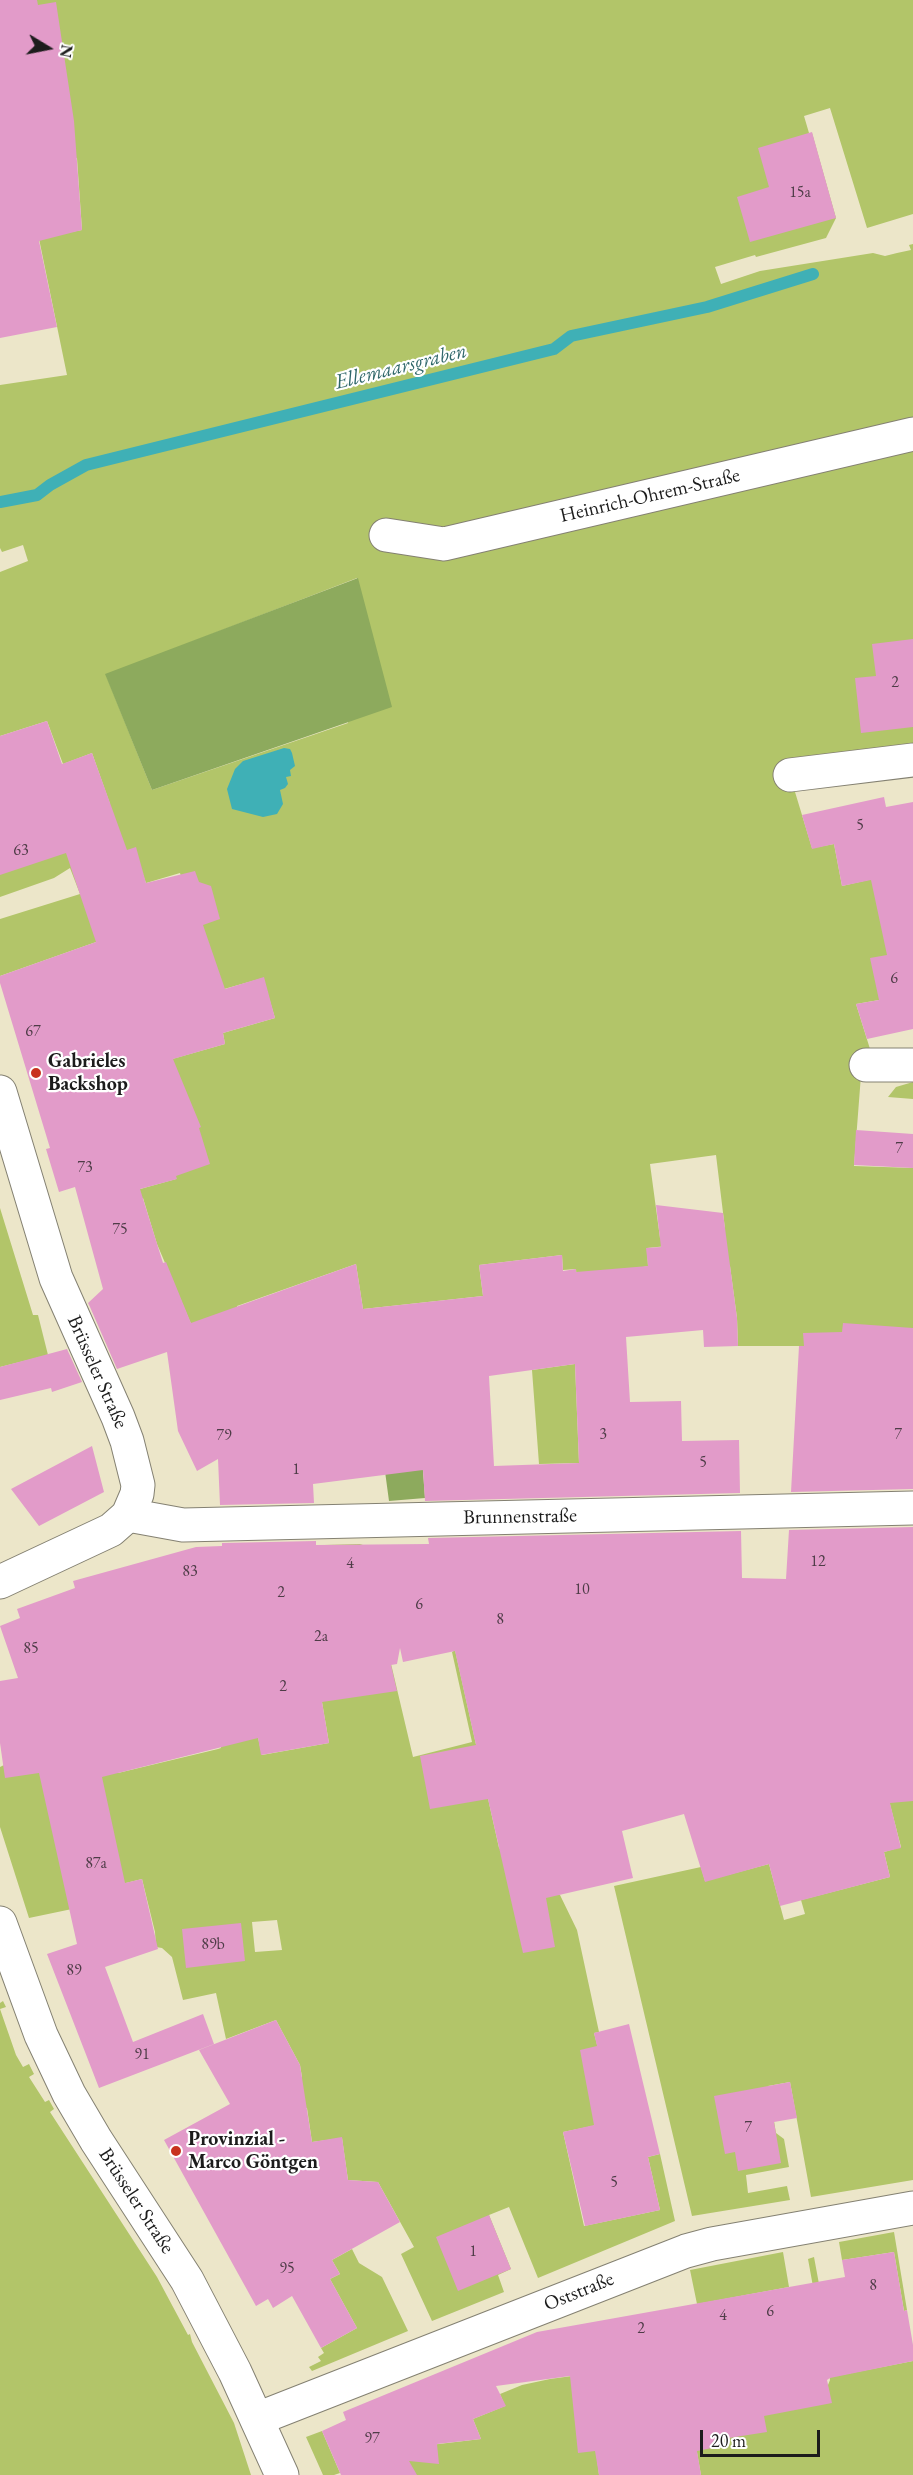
<!DOCTYPE html>
<meta charset="utf-8">
<style>
body{margin:0}
#map{position:relative;width:913px;height:2475px;overflow:hidden;background:#ece6c9;font-family:"EB Garamond",serif}
canvas{display:block}
.north{position:absolute;left:18px;top:18px;width:60px;height:60px;-webkit-text-stroke:4px #fff;paint-order:stroke;rotate:100deg;font-size:16px;font-weight:700;line-height:24px;text-align:center;color:#1c1c1c}
.north::after{content:'';display:block;margin:auto;width:21px;height:27px;background:#1c1c1c;clip-path:polygon(50% 0,100% 100%,50% 72%,0 100%)}
.scale{position:absolute;left:700px;top:2430px;width:120px;height:27px;box-sizing:border-box;border:3px solid #1c1c1c;border-top:0;padding-left:8px;font-size:18px;line-height:21px;white-space:nowrap;color:#1c1c1c;-webkit-text-stroke:4px #fff;paint-order:stroke}
</style>
<div id="map">
<canvas width="913" height="2475"></canvas>
<div class="north">N</div>
<div class="scale">20 m</div>
</div>
<script>
const c = document.querySelector('canvas').getContext('2d');
c.lineJoin = 'round';
function paint(path, color) { c.fillStyle = color; c.fill(path, 'evenodd'); }
const shape = rows => new Path2D(rows.map(r => 'M' + r).join(''));
function trace(path, color, width, dash) { c.strokeStyle = color; c.lineWidth = width; c.lineCap = dash ? 'butt' : 'round'; c.setLineDash(dash || []); c.stroke(path); }
function label(font, color, halo, rows, align = 'center') {
  c.font = font + ' "EB Garamond",serif'; c.lineWidth = 4.5; c.setLineDash([]); c.textBaseline = 'middle'; c.strokeStyle = halo; c.fillStyle = color; for (const [text, x, y, turn = 0] of rows) {
    c.save(); c.translate(x, y); c.rotate((+turn || 0) * Math.PI / 180); c.textAlign = isNaN(turn) ? turn : align; if (halo) c.strokeText(text, 0, 0); c.fillText(text, 0, 0); c.restore();
  }
}
const green = shape([
 [37,0,913,0,913,214,867,228,830,108,804,116,809,133,812,133,836,218,826,238,756,257,755,255,715,267,721,284,760,271,873,253,885,256,897,253,911,250,909,245,913,244,913,745,785,759,812,848,834,844,842,886,898,873,903,897,879,1000,856,1004,870,1049,861,1075,854,1166,913,1168,913,1383,804,1346,738,1346,737,1318,730,1266,708,1242,647,1248,648,1266,577,1281,576,1269,563,1270,562,1255,479,1265,483,1296,363,1309,356,1264,237,1306,237,1309,191,1324,157,1244,143,1198,101,1200,176,1179,151,1065,225,1044,223,1033,275,1018,263,978,164,1006,201,942,180,873,146,883,143,875,113,936,0,976,0,919,80,894,70,868,54,878,0,897,0,841,110,804,92,753,63,764,47,721,0,736,0,572,28,561,23,545,2,552,0,548,0,385,67,375,37,229,71,232,82,230,77,158,38,161],
 [357,578,348,723,152,790,106,675],
 [716,1155,725,1229,660,1238,650,1164],
 [913,1082,913,1099,888,1097,896,1087],
 [0,1208,33,1315,38,1315,48,1355,0,1367],
 [575,1364,579,1463,539,1464,532,1370],
 [360,1544,363,1545,413,1757,472,1742,452,1652,455,1650,499,1848,560,1895,577,1930,599,2032,594,2033,617,2121,563,2132,584,2226,660,2210,648,2157,660,2154,675,2221,538,2278,509,2207,489,2215,511,2269,498,2275,504,2292,432,2321,401,2254,414,2247,378,2182,348,2180,342,2138,312,2142,307,2108,254,2103,302,2077,300,2065,276,2020,226,2039,216,1993,183,2000,172,1957,162,1948,156,1947,155,1932,142,1879,126,1883,127,1888,72,1909,29,1918,0,1827,0,1767,4,1765,118,1773,218,1749,221,1748,214,1713,253,1716,262,1755,329,1743,322,1702,346,1640,324,1545],
 [277,1920,282,1950,255,1952,252,1922],
 [886,1789,913,1801,913,2180,811,2197,790,2082,768,2086,776,2133,784,2139,789,2167,746,2175,748,2193,787,2186,790,2200,692,2216,614,1886,701,1867,705,1881,769,1864,784,1920,805,1914,801,1900,890,1877,884,1852,901,1847],
 [3,2001,6,2007,0,2009,16,2055,23,2067,29,2064,34,2074,29,2077,45,2102,49,2100,54,2109,50,2112,157,2277,188,2335,190,2334,192,2342,234,2423,251,2475,0,2475,0,2003],
 [894,2232,907,2310,904,2311,894,2252,842,2260,839,2242],
 [352,2249,359,2263,382,2277,408,2331,312,2371,309,2367,321,2361,318,2357,324,2353,321,2348,357,2328,330,2279,340,2274,332,2260],
 [783,2252,789,2287,697,2304,690,2270],
 [814,2257,836,2376,913,2361,913,2475,701,2475,694,2436,828,2385,830,2380,808,2259],
 [587,2374,599,2475,403,2475,396,2459,422,2446,481,2439,473,2419,505,2406,500,2394,522,2385,550,2379],
 [322,2431,340,2473,334,2475,323,2475,306,2437]
]);
const forest = shape([
 [358,578,392,707,152,790,105,674],
 [418,1405,425,1498,389,1501,377,1412]
]);
const water = shape([
 [284,748,290,749,292,753,295,766,290,770,291,776,286,777,288,784,285,788,280,790,283,804,277,814,263,817,232,809,227,789,235,769,243,761]
]);
const stream = shape([
 [0,502,37,495,50,485,86,465,554,349,571,336,707,307,813,274]
]);
const building = shape([
 [0,0,37,0,38,5,56,2,74,121,82,230,39,241,57,327,0,338],
 [812,132,836,218,750,242,737,197,769,187,758,148],
 [913,639,913,727,861,733,855,678,876,676,872,644],
 [47,721,62,764,92,753,127,850,136,847,146,883,195,871,199,882,211,886,220,919,203,925,225,989,264,977,275,1018,223,1033,225,1044,173,1059,201,1127,199,1128,210,1164,176,1176,177,1179,140,1189,163,1263,166,1262,191,1323,356,1264,363,1309,483,1296,479,1265,562,1255,563,1271,576,1269,576,1272,648,1266,646,1248,661,1247,656,1205,723,1213,737,1318,738,1346,704,1347,703,1330,626,1337,630,1402,681,1401,682,1441,739,1440,740,1493,425,1501,423,1470,313,1484,314,1503,220,1505,218,1459,197,1471,178,1431,167,1352,117,1369,90,1307,88,1303,103,1289,75,1187,59,1192,46,1149,50,1148,0,983,0,976,96,942,66,853,0,875,0,736],
 [575,1364,579,1463,494,1466,489,1376],
 [884,797,886,807,913,802,913,1029,867,1039,856,1004,879,1000,870,958,887,955,871,880,842,886,834,844,812,849,802,815],
 [856,1130,913,1134,913,1168,854,1165],
 [843,1323,913,1328,913,1489,791,1492,799,1346,804,1346,803,1333,842,1332],
 [67,1349,82,1382,52,1392,51,1388,0,1400,0,1367],
 [92,1446,104,1492,39,1526,11,1489],
 [913,1527,913,1801,890,1803,901,1848,884,1852,890,1877,780,1906,769,1864,705,1882,684,1814,622,1831,633,1878,546,1898,555,1947,523,1953,488,1799,430,1809,420,1756,476,1745,455,1651,403,1662,400,1648,397,1664,391,1665,397,1691,322,1702,329,1743,261,1755,258,1738,102,1777,125,1883,142,1879,158,1949,105,1967,133,2042,203,2014,214,2044,99,2088,47,1954,77,1944,39,1773,5,1778,0,1743,0,1681,18,1678,0,1626,20,1618,17,1609,75,1588,73,1581,196,1547,222,1546,222,1543,316,1541,316,1545,429,1544,428,1538,741,1531,742,1578,786,1579,789,1530],
 [241,1923,245,1961,186,1968,182,1929],
 [276,2020,300,2065,312,2142,342,2137,348,2180,378,2182,400,2222,332,2260,340,2274,330,2279,357,2328,321,2348,292,2296,273,2308,268,2299,256,2306,164,2140,230,2104,199,2050],
 [629,2024,660,2154,648,2157,660,2210,585,2226,563,2132,594,2125,580,2050,597,2046,594,2033],
 [790,2082,797,2118,774,2122,781,2163,738,2171,735,2152,725,2154,714,2096],
 [489,2215,511,2269,458,2291,436,2237],
 [894,2252,904,2311,907,2310,913,2345,913,2361,830,2378,827,2380,832,2403,764,2416,767,2432,716,2440,717,2447,697,2451,701,2475,599,2475,595,2451,578,2453,570,2376,496,2386,506,2406,473,2419,481,2439,437,2444,439,2464,409,2461,417,2475,341,2475,322,2431,346,2420,343,2412,537,2332,845,2277,842,2260]
]);
const minor = shape([
 [386,535,444,544,913,434],
 [790,775,913,760],
 [866,1065,913,1065],
 [128,1515,183,1525,913,1508],
 [257,2419,686,2251,712,2244,913,2208]
]);
const tertiary = shape([
 [0,1092,56,1278,118,1417,127,1441,138,1485,137,1494,128,1515,111,1530,0,1582],
 [0,1923,41,2035,69,2094,96,2140,187,2280,235,2372,282,2475]
]);
const markers = [
 [36,1073,6,"#c8321e"],
 [176,2151,6,"#c8321e"]
];
const numberNames = [
 ["15a",800,193],
 ["2",895,683],
 ["5",860,826],
 ["63",21,851],
 ["6",894,979],
 ["67",33,1032],
 ["7",899,1149],
 ["73",85,1168],
 ["75",120,1230],
 ["3",603,1435],
 ["7",898,1435],
 ["79",224,1436],
 ["5",703,1463],
 ["1",296,1470],
 ["12",818,1562],
 ["4",350,1564],
 ["83",190,1572],
 ["10",582,1590],
 ["2",281,1593],
 ["6",419,1605],
 ["8",500,1620],
 ["2a",321,1637],
 ["85",31,1649],
 ["2",283,1687],
 ["87a",96,1864],
 ["89b",213,1945],
 ["89",74,1971],
 ["91",142,2055],
 ["7",748,2128],
 ["5",614,2183],
 ["1",473,2252],
 ["95",287,2269],
 ["8",873,2286],
 ["6",770,2312],
 ["4",723,2316],
 ["2",641,2329],
 ["97",372,2439]
];
const streetNames = [
 ["Heinrich-Ohrem-Straße",650,496,-13],
 ["Brüsseler Straße",97,1372,66],
 ["Brunnenstraße",520,1517,-1],
 ["Brüsseler Straße",136,2201,57],
 ["Oststraße",579,2292,-22]
];
const poiNames = [
 ["Gabrieles",48,1062],
 ["Backshop",48,1085],
 ["Provinzial -",188,2140],
 ["Marco Göntgen",188,2163]
];
const waterNames = [
 ["Ellemaarsgraben",401,367,-14]
];
paint(green, '#b2c569');
paint(forest, '#8daa5d');
paint(water, '#3fb0b6');
trace(stream, '#3fb0b6', 12);
paint(building, '#e29bc9');
trace(minor, '#848172', 35);
trace(tertiary, '#848172', 35);
trace(minor, '#fff', 33);
trace(tertiary, '#fff', 33);
for (const [x, y, r, color] of markers) { const dot = new Path2D(); dot.arc(x, y, r, 0, 2 * Math.PI); c.fillStyle = color; c.fill(dot); trace(dot, '#fff', 2); }
label('16px', '#4e3c47', null, numberNames);
label('20px', '#1c1c1c', '#fff', streetNames);
label('bold 20px', '#1c1c1c', '#fff', poiNames, 'left');
label('italic 21px', '#2e6669', '#fff', waterNames);
</script>
